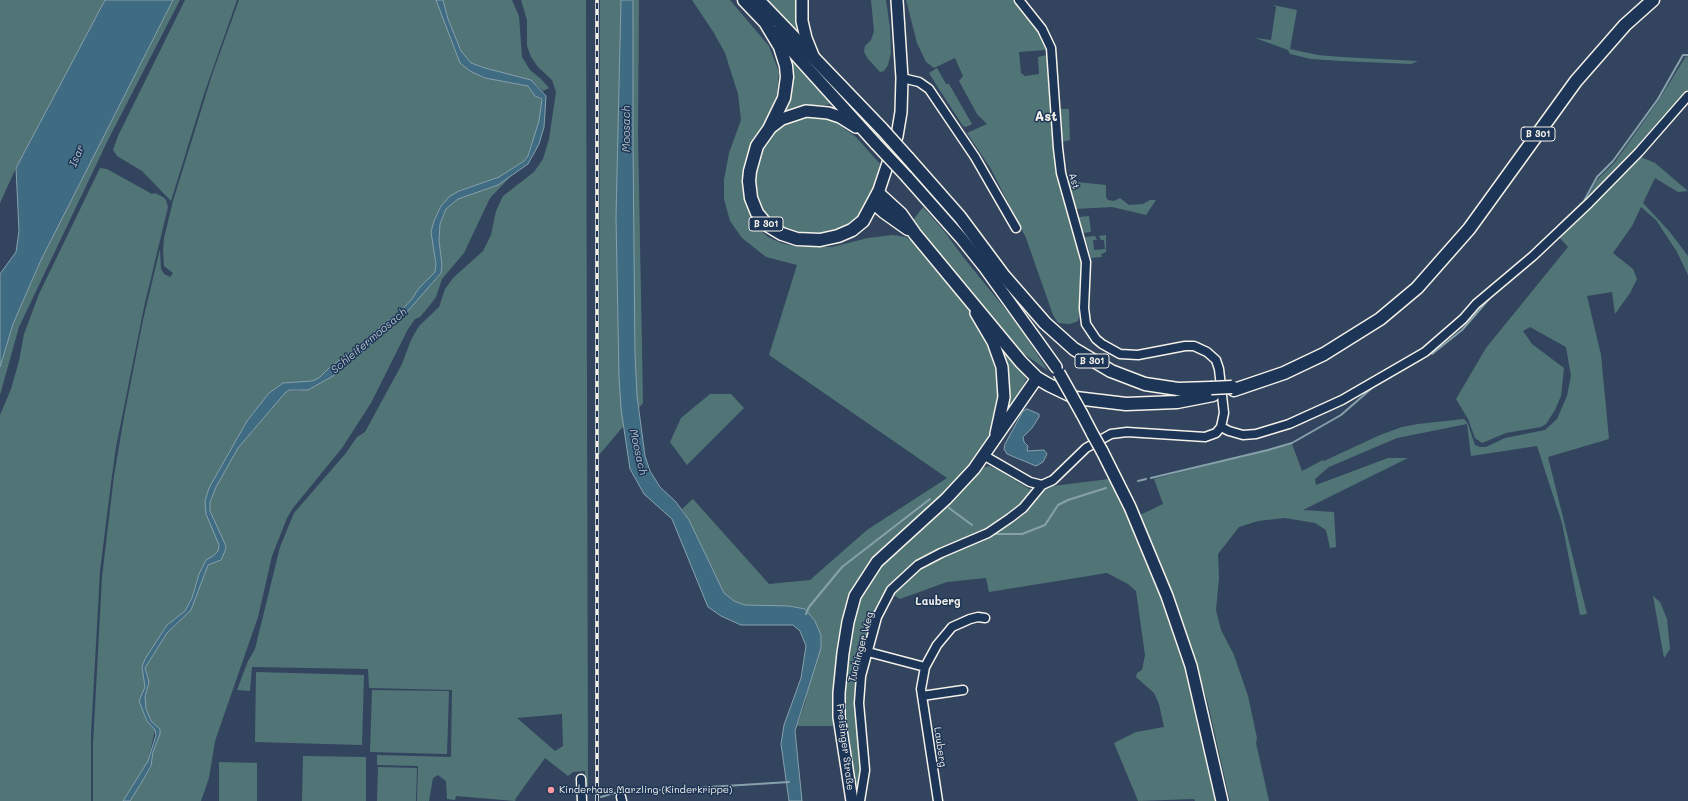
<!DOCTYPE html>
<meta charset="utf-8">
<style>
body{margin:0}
canvas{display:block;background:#32445e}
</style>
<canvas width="1688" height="801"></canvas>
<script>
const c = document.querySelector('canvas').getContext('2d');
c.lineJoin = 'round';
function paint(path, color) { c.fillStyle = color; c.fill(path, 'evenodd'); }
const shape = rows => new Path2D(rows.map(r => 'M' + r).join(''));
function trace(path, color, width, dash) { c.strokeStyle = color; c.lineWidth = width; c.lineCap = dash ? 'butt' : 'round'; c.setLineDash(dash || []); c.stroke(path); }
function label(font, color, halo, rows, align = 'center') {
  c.font = font + ' Mali,sans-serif'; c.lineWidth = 3; c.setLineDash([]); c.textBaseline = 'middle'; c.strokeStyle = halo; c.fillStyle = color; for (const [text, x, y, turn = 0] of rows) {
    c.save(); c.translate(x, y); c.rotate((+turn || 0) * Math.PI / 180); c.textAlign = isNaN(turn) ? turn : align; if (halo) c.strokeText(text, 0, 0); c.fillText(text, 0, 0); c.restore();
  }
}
const green = shape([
 [0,0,105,0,16,168,0,203],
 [173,0,180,0,107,142,19,327,0,395,0,367,13,324,41,260],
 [185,0,237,0,204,94,171,201,142,171,117,156,113,150,118,136],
 [239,0,436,0,460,63,485,78,528,86,535,96,542,100,539,121,528,156,524,161,499,177,459,191,440,207,434,252,436,264,435,272,419,288,412,299,399,313,386,322,360,345,329,368,319,378,312,381,283,383,269,393,247,421,209,488,205,501,219,545,218,551,199,574,192,598,185,611,167,625,145,659,142,667,145,687,139,701,147,721,155,730,148,761,123,801,93,801,93,745,102,577,114,476,124,417,143,320,160,249,161,269,164,274,170,277,173,273,164,266,163,251,164,238,173,201,212,75],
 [443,0,512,0,519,16,522,57,530,70,541,79,549,88,543,91,531,80,485,68,471,63,461,51,448,19],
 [521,0,586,0,588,790,585,790,585,771,573,772,568,776,545,758,516,798,515,801,456,796,455,800,447,799,446,781,438,775,433,778,429,801,417,801,418,766,377,765,377,755,451,757,452,690,369,688,368,669,252,667,250,691,237,690,248,661,255,649,280,547,294,513,346,453,357,437,365,432,402,364,411,340,419,326,439,307,445,289,453,278,483,251,491,235,496,211,503,196,534,172,543,159,549,139,556,92,552,80,538,67,531,57,527,46,527,20],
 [562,714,563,746,555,751,517,718],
 [600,0,639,0,638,133,643,403,599,455],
 [692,0,730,0,769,46,779,72,777,94,763,129,746,200,749,212,756,226,768,237,781,243,798,247,832,247,868,238,893,235,906,237,921,248,954,288,973,316,992,357,996,373,999,392,991,435,981,454,860,582,836,726,797,726,805,703,821,635,814,621,805,609,789,606,745,605,734,601,724,593,689,520,682,509,693,499,769,584,810,580,867,530,947,478,769,355,797,265,766,257,742,238,730,221,724,199,724,180,729,153,741,120,738,94,725,53,714,33],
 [769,0,797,0,797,28,795,28,770,3],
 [871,0,886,0,890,28,891,53,888,65,884,71,880,72,868,59,864,52,865,46,871,40,874,31],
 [906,0,1015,0,1034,22,1044,41,1046,50,1019,52,1021,73,1025,76,1039,74,1038,57,1047,55,1052,83,1056,164,1083,265,1082,300,1078,321,1070,324,1058,323,1053,315,1026,238,991,169,967,133,987,124,977,114,959,81,963,76,955,58,934,68,926,62,917,43],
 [1273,5,1297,10,1290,49,1318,55,1341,57,1418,61,1411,64,1341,61,1311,59,1290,54,1288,50,1255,38,1271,40,1276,7],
 [790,56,834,104,795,108,785,113,790,98,793,75],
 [1686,56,1688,57,1688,93,1592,196,1588,197,1597,180,1615,162,1659,100],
 [937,68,946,84,949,84,972,124,966,127,963,126,939,89,929,73],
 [1060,109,1069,109,1069,112,1070,140,1062,142],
 [806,117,821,117,835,122,856,137,880,164,875,186,859,217,847,226,835,232,812,236,799,235,777,229,759,214,752,171,765,142,774,132,795,119],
 [1641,157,1655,163,1688,191,1678,192,1655,178,1643,203,1669,231,1688,256,1688,275,1677,252,1656,220,1641,207,1632,226,1613,253,1633,269,1637,279,1630,293,1615,314,1612,292,1587,296,1601,355,1609,439,1548,457,1587,614,1580,615,1562,523,1537,446,1471,456,1467,424,1397,438,1329,467,1315,479,1316,485,1388,458,1408,458,1303,510,1334,512,1336,547,1330,548,1326,530,1315,523,1285,518,1258,521,1239,527,1218,554,1219,578,1216,610,1221,630,1234,655,1248,696,1257,738,1256,743,1269,801,1230,801,1208,704,1187,634,1140,515,1163,504,1154,479,1292,444,1302,471,1323,460,1324,461,1380,435,1402,427,1418,424,1464,419,1468,424,1475,445,1480,447,1486,447,1505,438,1545,430,1557,419,1567,396,1571,376,1566,347,1530,327,1523,331,1532,344,1564,368,1561,396,1555,410,1546,424,1541,427,1506,433,1482,443,1475,438,1468,419,1456,399,1486,348,1568,247,1558,236],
 [100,168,107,169,152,194,155,193,163,197,166,200,168,207,144,307,116,447,111,483,100,571,91,734,91,801,0,801,0,415,11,389,19,361,24,334,39,294],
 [513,174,490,198,464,253,442,279,436,297,430,305,420,317,415,319,408,329,371,403,342,448,293,508,287,518,272,556,258,617,215,741,209,778,201,801,130,801,151,767,153,752,160,734,160,729,151,721,146,709,145,697,148,688,148,677,145,668,167,633,191,610,208,565,220,560,225,551,226,546,210,511,210,502,216,487,238,448,285,393,289,390,299,391,333,376,407,312,421,294,437,278,442,265,439,241,440,224,446,209,458,199,498,185],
 [1067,181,1106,185,1106,197,1108,200,1114,201,1120,198,1129,205,1143,204,1150,200,1156,200,1146,215,1112,207,1075,209],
 [923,207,944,231,964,258,1019,326,1048,371,1020,351,928,243,914,223,914,219],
 [1089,216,1091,232,1082,233,1079,217],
 [1106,235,1106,252,1101,254,1102,257,1091,258,1085,237,1095,236,1097,240,1093,240,1094,250,1105,249,1104,240,1101,240,1099,236],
 [1000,348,1023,371,1026,379,1020,395,1005,420],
 [710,394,731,394,744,408,687,465,670,442,681,418],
 [989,466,997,469,1029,489,1109,479,1126,507,1142,542,1187,667,1219,801,1195,801,1194,799,1138,801,1114,743,1136,732,1164,727,1159,704,1154,693,1136,677,1137,673,1142,670,1145,655,1136,591,1128,584,1107,573,989,592,986,578,947,582,900,599,887,591,873,617,856,704,857,734,862,766,860,784,853,786,841,718,842,675,857,596,873,570,982,468],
 [1653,596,1660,602,1667,619,1670,649,1664,658],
 [256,672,364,675,362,745,255,742],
 [372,690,449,691,447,754,370,752],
 [303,756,366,757,366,801,302,801],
 [219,762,257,763,257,801,219,801],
 [378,767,417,768,416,801,377,801]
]);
const water = shape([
 [105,0,173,0,41,260,13,324,0,367,0,274,16,252,19,231,16,168,105,0],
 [436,0,443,0,448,19,461,51,471,63,485,68,531,80,546,96,544,127,539,144,528,164,498,185,458,199,446,209,440,224,439,241,442,265,441,273,407,312,333,376,308,390,289,390,285,393,238,448,216,487,210,502,210,511,226,546,225,551,221,560,208,565,191,610,167,633,145,668,149,682,145,697,146,709,151,721,160,729,160,734,153,752,151,766,143,780,130,801,123,801,148,761,156,735,155,730,147,721,139,701,145,687,142,667,145,659,167,625,185,611,192,598,199,574,206,560,213,556,218,551,219,545,206,514,205,501,209,488,247,421,269,393,283,383,312,381,319,378,329,368,360,345,386,322,399,313,412,299,419,288,435,272,436,264,431,232,434,221,441,206,450,196,459,191,499,177,524,161,528,156,539,121,542,99,535,96,528,86,485,78,470,71,460,63,436,0],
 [621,0,633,0,633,143,635,354,637,396,645,456,650,471,660,487,676,502,689,520,724,593,734,601,745,605,789,606,805,609,815,621,821,635,821,648,795,731,802,801,789,801,781,744,784,725,801,678,806,646,800,631,793,625,741,625,721,616,708,607,672,519,644,494,630,469,621,409,619,377,616,217,621,0],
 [1027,409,1039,414,1039,417,1032,428,1023,437,1024,442,1028,446,1027,451,1044,450,1047,454,1043,462,1036,466,1007,454,1004,449,1005,444,1023,411,1027,409]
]);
const stream = shape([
 [1529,254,1584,201,1597,177,1613,161,1658,99,1683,55,1688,55],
 [1432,354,1462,330,1489,299],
 [1151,478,1268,450,1292,443,1341,415,1372,388,1422,359],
 [1138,481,1146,479],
 [949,508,972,525],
 [992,534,1022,534,1045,525,1058,505,1068,500,1106,488],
 [806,614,809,607,842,567,930,499],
 [601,797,614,793,789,782]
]);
const street = shape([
 [902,78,919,82,929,89,975,157,1016,228],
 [1221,427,1229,431,1243,435,1256,434,1289,424,1342,400,1425,352,1463,319,1476,304,1533,256,1589,203,1639,152,1688,96],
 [985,456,1030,482,1042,485,1053,480,1086,448,1111,434,1127,432,1205,437,1216,433,1221,427,1224,413,1219,369,1216,360,1207,352,1194,346,1185,346,1138,355,1120,354,1102,344,1096,339,1086,324,1084,308,1086,262,1061,173,1058,148,1051,48,1042,29,1019,0],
 [868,652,925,667],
 [922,696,963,690],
 [581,779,582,801],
 [621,797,622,801],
 [860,801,865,770,859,703,861,676,877,617,891,590,918,565,941,553,988,533,1010,518,1023,508,1042,485],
 [938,801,921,689,925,667,937,645,952,627,970,619,978,617,985,618]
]);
const secondary = shape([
 [802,0,802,21,806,38,814,58],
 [775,32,876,144],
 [769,129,782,119,806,111,828,113,840,117,856,127],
 [907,177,961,238,985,268,1056,367],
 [878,193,897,136,901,112,902,78,897,0],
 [976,313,993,342,1002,367,1004,397,996,434],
 [1082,414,1093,435],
 [1102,451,1130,507,1167,596,1191,666,1222,801],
 [852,801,839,717,839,693,843,653,848,622,855,596,877,562,946,499,974,469,1037,378]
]);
const primary = shape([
 [744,0,765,22,780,47,786,66,787,77,784,98,769,129,757,146,750,171,749,181,751,198,757,213,767,225,782,234,797,239,820,240,838,236,852,230,863,221,878,193,901,214,915,234,1021,362,1037,378,1049,385,1076,398,1126,404,1177,402,1213,395],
 [758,0,882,129],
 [908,158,960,217,1004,276,1045,323,1074,349,1111,371,1145,384,1178,389,1211,388],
 [874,203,884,212,908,229],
 [1234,390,1284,373,1324,354,1380,319,1417,288,1469,229,1576,81,1625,25,1653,0]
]);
const rail = shape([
 [597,801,597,0]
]);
const secondaryBridge = shape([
 [876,144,907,177],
 [1059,373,1082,414],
 [1093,435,1102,451]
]);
const primaryBridge = shape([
 [882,129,908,158],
 [1211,388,1232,387]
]);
const markers = [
 [551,790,4,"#ff9aa2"]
];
const shields = [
 [1538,134,34],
 [766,224,34],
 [1092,361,34]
];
const shieldNames = [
 ["B 301",1538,134],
 ["B 301",766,224],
 ["B 301",1092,361]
];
const streetNames = [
 ["Ast",1074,181,74],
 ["Tuchinger Weg",861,647,-75],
 ["Freisinger Straße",845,747,83],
 ["Lauberg",940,747,82]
];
const poiNames = [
 ["Kinderhaus Marzling (Kinderkrippe)",559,790]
];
const waterNames = [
 ["Moosach",627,129,-90],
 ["Isar",77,156,-67],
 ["Schleifermoosach",369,341,-40],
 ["Moosach",638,452,77]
];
const neighbourhoodNames = [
 ["Lauberg",938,602]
];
const districtNames = [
 ["Ast",1046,117]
];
paint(green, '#517576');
paint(water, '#3f6b83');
trace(water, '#87a1ab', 1);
trace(stream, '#87a1ab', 2);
trace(street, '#f4f1e8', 11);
trace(secondary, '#f4f1e8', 14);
trace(primary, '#f4f1e8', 15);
trace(street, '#1d3557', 8);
trace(secondary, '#1d3557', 11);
trace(primary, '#1d3557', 12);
trace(rail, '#f4f1e8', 3.5);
trace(rail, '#1d3557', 2, [6]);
trace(secondaryBridge, '#f4f1e8', 14, []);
trace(primaryBridge, '#f4f1e8', 15, []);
trace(secondaryBridge, '#1d3557', 11);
trace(primaryBridge, '#1d3557', 12);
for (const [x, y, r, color] of markers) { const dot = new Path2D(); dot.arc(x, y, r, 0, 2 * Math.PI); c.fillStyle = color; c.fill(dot); trace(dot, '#1d3557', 1.5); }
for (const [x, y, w] of shields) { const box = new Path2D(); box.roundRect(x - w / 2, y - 7, w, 14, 3); c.fillStyle = '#1d3557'; c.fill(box); trace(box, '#f4f1e8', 1); }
label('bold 9px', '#f4f1e8', null, shieldNames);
label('10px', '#f4f1e8', '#1d3557', streetNames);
label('10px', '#f4f1e8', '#1d3557', poiNames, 'left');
label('italic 11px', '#b5c2c5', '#1d3557', waterNames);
label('bold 11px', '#f4f1e8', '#1d3557', neighbourhoodNames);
label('bold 14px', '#f4f1e8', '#1d3557', districtNames);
</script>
